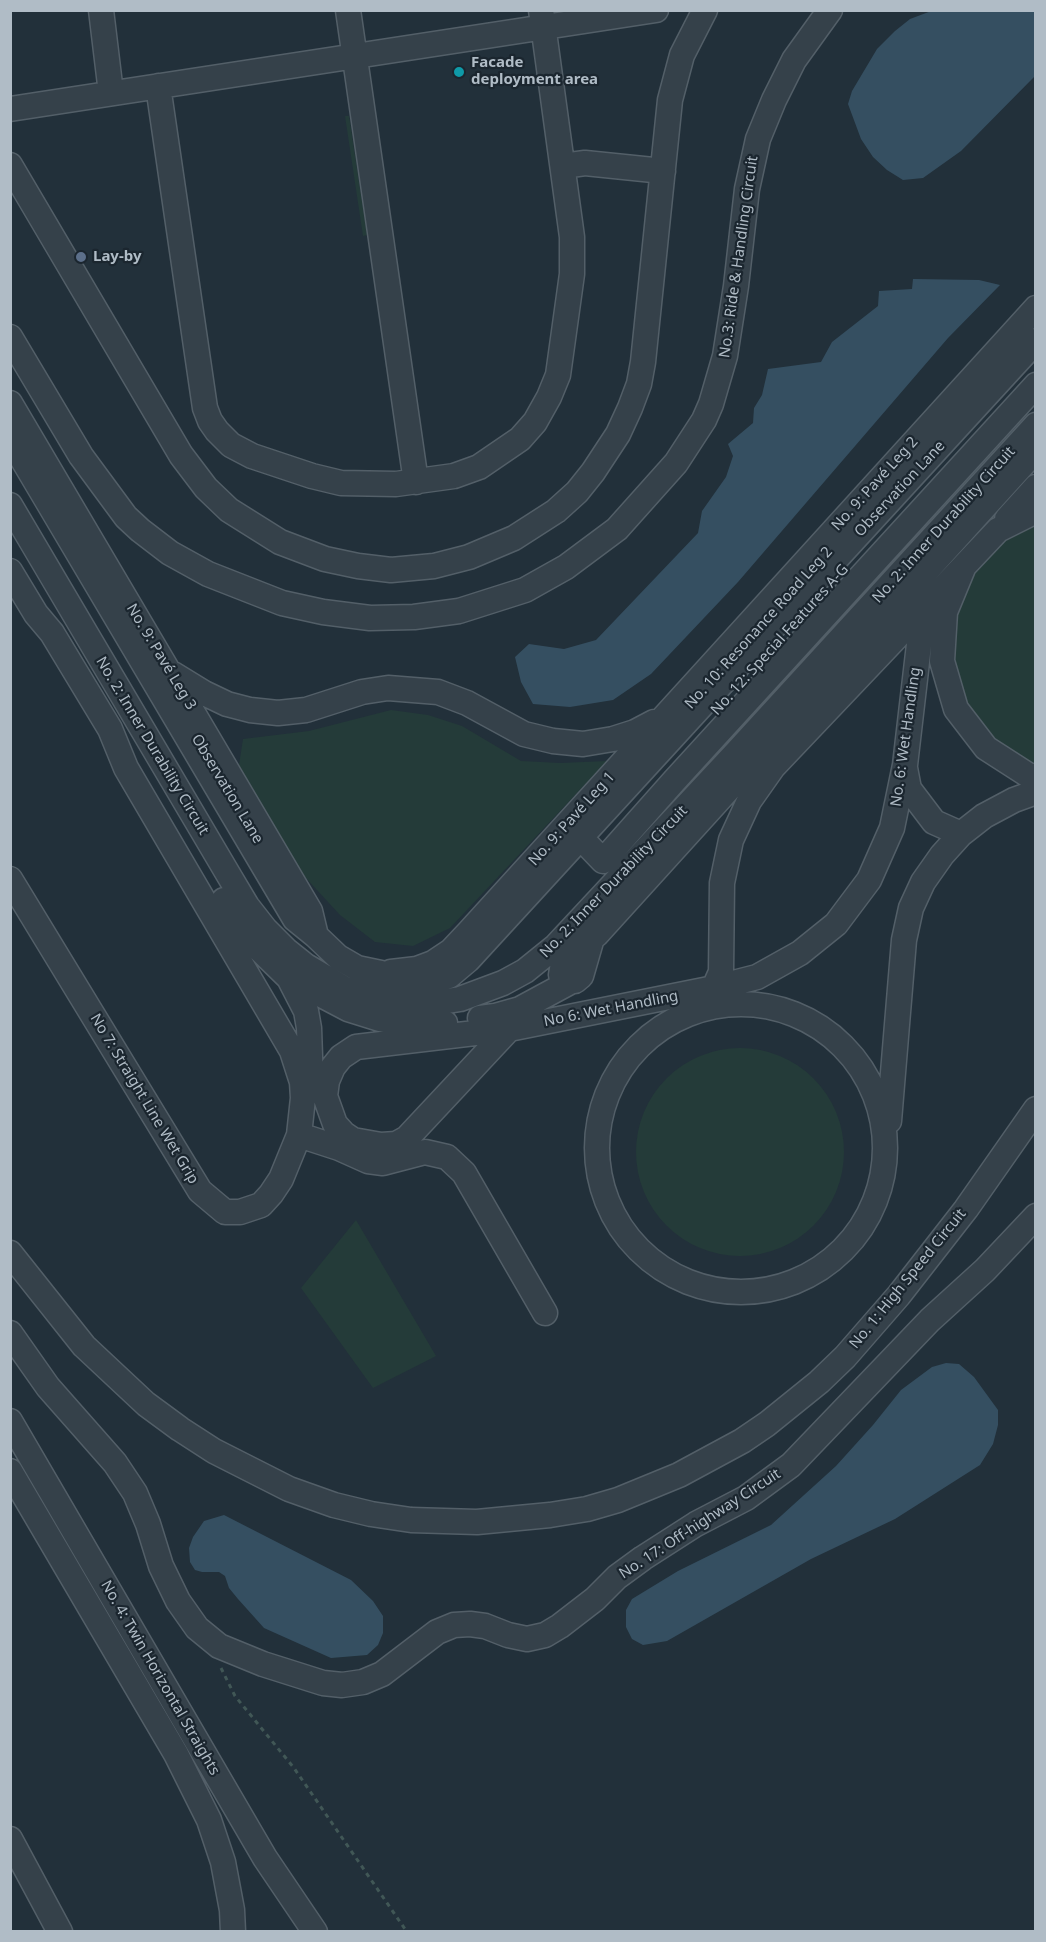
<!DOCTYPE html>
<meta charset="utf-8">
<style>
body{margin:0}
#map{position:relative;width:1046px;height:1942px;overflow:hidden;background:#22303a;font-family:"Noto Sans",sans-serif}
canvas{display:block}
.frame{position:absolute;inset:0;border:12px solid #b0bcc6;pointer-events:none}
</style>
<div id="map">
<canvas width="1046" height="1942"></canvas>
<div class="frame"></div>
</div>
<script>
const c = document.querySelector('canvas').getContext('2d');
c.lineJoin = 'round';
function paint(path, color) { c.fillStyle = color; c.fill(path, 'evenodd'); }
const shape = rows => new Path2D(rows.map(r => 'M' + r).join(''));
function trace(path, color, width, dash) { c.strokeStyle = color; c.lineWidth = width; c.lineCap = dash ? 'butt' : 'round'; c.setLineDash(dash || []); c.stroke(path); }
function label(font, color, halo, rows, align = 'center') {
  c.font = font + ' "Noto Sans",sans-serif'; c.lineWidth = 4.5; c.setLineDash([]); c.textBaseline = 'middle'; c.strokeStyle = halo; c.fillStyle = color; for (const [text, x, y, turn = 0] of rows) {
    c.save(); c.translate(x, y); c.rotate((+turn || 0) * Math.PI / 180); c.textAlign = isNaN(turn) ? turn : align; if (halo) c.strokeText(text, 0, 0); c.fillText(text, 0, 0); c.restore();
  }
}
const green = shape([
 [345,116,349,116,367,235,363,236],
 [1035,522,1035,767,993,741,965,704,952,661,954,615,972,572,1003,539],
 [391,710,428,715,462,726,521,761,560,763,607,761,450,928,413,946,375,942,340,915,293,864,239,765,243,739,309,731],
 '636 1152a104 104 0 1 1 208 0a104 104 0 1 1-208 0Z',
 [356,1220,436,1356,373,1388,301,1288]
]);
const water = shape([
 [934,10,1035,11,1035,76,961,151,923,178,903,180,887,170,873,157,861,139,848,104,852,91,877,49,895,31,910,19],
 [913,279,979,280,1000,285,948,338,738,582,651,674,613,700,570,707,533,704,521,682,515,657,529,644,564,649,596,640,698,533,702,511,726,477,733,456,728,444,753,423,754,408,762,395,768,369,821,362,832,342,878,306,879,291,912,289],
 [946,1363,959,1364,974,1377,998,1410,998,1425,993,1444,980,1465,895,1519,811,1559,667,1641,643,1645,632,1639,626,1627,626,1610,632,1599,678,1571,771,1525,836,1466,873,1425,901,1390,932,1367],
 [224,1515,351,1580,373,1601,383,1616,383,1633,378,1645,367,1655,331,1658,264,1628,238,1599,229,1588,225,1576,219,1572,202,1572,195,1570,190,1562,189,1548,193,1537,204,1521]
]);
const path = shape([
 [221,1668,235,1696,294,1768,407,1932]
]);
const minor = shape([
 [101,10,111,93],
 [348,10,416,482],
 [158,86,205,408,210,421,217,431,231,445,252,456,312,476,341,483,396,484,454,476,479,467,520,439,535,422,549,397,558,375,572,274,572,237,541,10],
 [10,109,656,10],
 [10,165,181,455,206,488,229,510,280,542,325,559,358,566,391,570,434,566,469,557,514,538,556,511,577,492,593,472,618,434,630,408,639,384,643,362,670,100,682,55,705,10],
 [563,166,585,163,663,171],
 [10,337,81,456,126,517,140,530,170,553,208,574,282,603,323,612,370,618,414,617,459,611,525,590,566,567,617,529,676,463,704,420,711,404,725,356,736,286,747,189,758,139,774,100,794,60,830,10],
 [10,403,310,911,316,936,338,957,357,968,381,973,405,983,426,983,449,976,468,960,1036,341],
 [10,438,295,919,316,936],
 [10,505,231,879,247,906,265,929,286,950,306,966,345,989,390,1000,435,1003,460,999,503,983,525,971,556,946,736,753,1036,425],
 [1036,511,998,530,964,566,945,612,942,661,956,709,986,748,1028,775,1036,777],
 [1007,519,1036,487],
 [10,571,36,614,52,633,110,729,126,768,292,1051,302,1082,303,1098,299,1135,281,1179,271,1194,261,1205,240,1212,225,1212,200,1191,10,879],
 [173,674,204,693,227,704,250,710,278,713,306,710,362,692,388,688,438,692,467,703,524,734,553,741,583,744,613,739,635,732,654,722],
 [905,768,909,789,934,822,961,834],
 [580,837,603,861,674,781,1036,385],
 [224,900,241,929,252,942,289,978,348,1009,380,1019,424,1025,445,1023],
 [592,938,581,976,575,981,565,980,561,975,562,969,571,956,597,934,1036,450],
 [391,972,417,969,433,963,451,951,468,933,1036,308],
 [289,978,306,1011,309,1028,311,1085],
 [706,996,714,988,721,972,722,883,731,840,749,801,773,767,964,566],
 '597 1148a144 144 0 1 1 288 0a144 144 0 1 1-288 0Z',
 [480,1018,495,1016,520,1009,570,982],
 [509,1029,407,1138,396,1144,381,1145,353,1140,344,1134,335,1124,325,1096,327,1081,333,1067,341,1057,356,1047,509,1029,714,988,757,977,800,953,836,924,869,880,892,828,905,765,923,610],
 [889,1121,904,940,911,908,923,882,942,855,961,834,984,816,1014,800,1036,792],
 [299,1135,339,1148,368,1161,383,1163,425,1152,447,1157,464,1173,545,1313],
 [10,1253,84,1346,146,1404,180,1429,214,1451,289,1489,334,1505,371,1514,411,1520,477,1522,550,1515,587,1509,618,1500,679,1475,742,1441,767,1424,819,1382,845,1357,899,1295,966,1209,1036,1109],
 [10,1333,48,1387,115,1463,135,1493,148,1524,161,1566,178,1601,197,1628,219,1646,263,1664,323,1683,342,1685,363,1682,382,1674,437,1632,454,1625,470,1624,485,1626,508,1635,527,1639,545,1635,560,1626,595,1599,617,1577,643,1558,696,1524,746,1498,791,1465,930,1320,985,1270,1036,1216],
 [10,1421,265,1858,315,1932],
 [10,1471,176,1754,209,1820,223,1862,232,1910,233,1932],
 [10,1839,60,1932]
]);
const markers = [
 [459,72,6,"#0f9aa8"],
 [81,257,6,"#5c6f8a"]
];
const poiNames = [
 ["Facade",471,63],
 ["deployment area",471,80],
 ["Lay-by",93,257]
];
const streetNames = [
 ["No.3: Ride & Handling Circuit",739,257,-82],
 ["No. 9: Pavé Leg 2",875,484,-48],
 ["Observation Lane",900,489,-47],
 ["No. 2: Inner Durability Circuit",944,525,-48],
 ["No. 10: Resonance Road Leg 2",759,628,-48],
 ["No. 12: Special Features A-G",780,640,-48],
 ["No. 9: Pavé Leg 3",161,657,59],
 ["No. 6: Wet Handling",906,737,-82],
 ["No. 2: Inner Durability Circuit",152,746,59],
 ["Observation Lane",227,789,59],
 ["No. 9: Pavé Leg 1",572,819,-48],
 ["No. 2: Inner Durability Circuit",614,882,-46],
 ["No 6: Wet Handling",611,1009,-11],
 ["No 7: Straight Line Wet Grip",144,1099,59],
 ["No. 1: High Speed Circuit",908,1279,-51],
 ["No. 17: Off-highway Circuit",700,1524,-33],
 ["No. 4: Twin Horizontal Straights",160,1678,60]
];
paint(green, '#243b39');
paint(water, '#354f61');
trace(minor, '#535f68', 27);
trace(path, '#415756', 3, [4.5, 4.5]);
trace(minor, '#35414a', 24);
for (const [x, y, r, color] of markers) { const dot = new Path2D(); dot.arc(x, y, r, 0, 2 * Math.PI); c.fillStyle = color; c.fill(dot); trace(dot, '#1b262f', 2); }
label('bold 15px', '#b0bcc6', '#1b262f', poiNames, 'left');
label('15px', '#b0bcc6', '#1b262f', streetNames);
</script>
